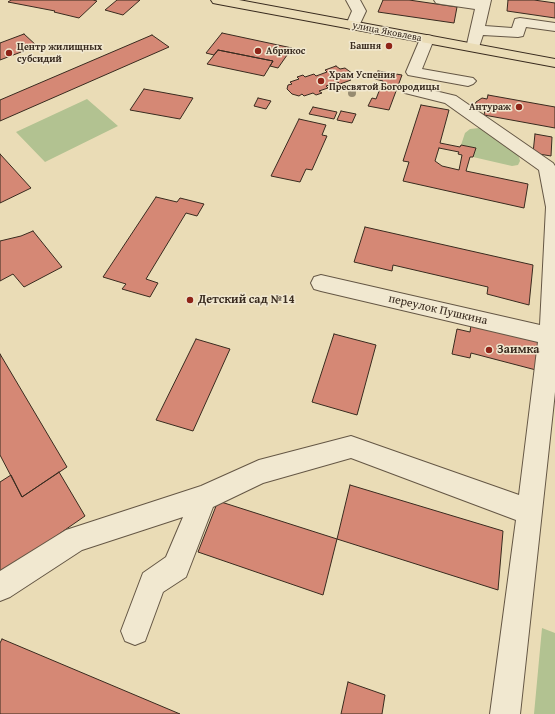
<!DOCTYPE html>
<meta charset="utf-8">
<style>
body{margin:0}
canvas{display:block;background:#eadcb6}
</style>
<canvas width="555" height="714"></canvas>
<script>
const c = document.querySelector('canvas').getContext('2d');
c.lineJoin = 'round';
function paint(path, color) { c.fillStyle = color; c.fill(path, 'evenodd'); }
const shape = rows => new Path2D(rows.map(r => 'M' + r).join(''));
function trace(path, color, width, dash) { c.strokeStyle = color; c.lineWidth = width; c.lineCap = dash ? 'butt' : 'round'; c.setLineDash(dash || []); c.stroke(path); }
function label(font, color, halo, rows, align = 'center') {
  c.font = font + ' "Gentium Book Plus",serif'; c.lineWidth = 3; c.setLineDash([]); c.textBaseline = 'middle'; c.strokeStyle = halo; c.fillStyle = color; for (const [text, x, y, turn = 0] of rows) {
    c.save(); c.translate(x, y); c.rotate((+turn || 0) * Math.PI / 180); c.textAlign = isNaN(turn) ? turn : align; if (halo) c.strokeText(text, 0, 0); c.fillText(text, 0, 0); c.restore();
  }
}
const green = shape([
 [87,99,118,126,45,162,16,132],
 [479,128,514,151,519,157,520,161,518,165,512,166,473,157,475,148,461,145,465,133,470,129],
 [542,628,555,633,555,714,534,714]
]);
const building = shape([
 [11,0,93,0,97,1,79,18,54,12,55,11,8,2,11,0],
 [117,0,140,0,123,15,105,10,117,0],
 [383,0,409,0,457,7,454,23,378,12,383,0],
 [508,0,534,0,555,3,555,18,507,11,508,0],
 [222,33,292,48,278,68,270,66,273,61,218,50,214,55,206,53,222,33],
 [24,34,37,46,0,60,0,43,24,34],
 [152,35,169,47,0,121,0,100,152,35],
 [218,50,273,61,264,76,207,64,218,50],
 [336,66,340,69,345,68,353,74,347,76,351,80,340,84,338,82,326,86,328,88,319,91,322,93,316,95,313,93,304,96,302,94,299,96,292,94,287,89,288,85,292,84,290,82,299,79,297,77,303,75,305,77,314,74,316,76,327,72,325,70,336,66],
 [378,71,402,75,389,110,368,106,372,98,376,99,383,81,375,79,378,71],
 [144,89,193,98,180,119,130,110,144,89],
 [488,95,555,107,555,128,484,115,485,110,481,109,475,105,476,102,482,98,487,99,488,95],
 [258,98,271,101,266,109,254,106,258,98],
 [421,105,449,110,440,143,460,147,461,145,476,148,473,157,470,157,466,171,528,184,524,208,403,181,409,162,403,161,421,105],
 [439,148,459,152,458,154,462,155,459,170,442,166,435,161,439,148],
 [313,107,337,112,334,119,309,114,313,107],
 [341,111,356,114,352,123,337,120,341,111],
 [299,119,326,125,322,135,327,136,312,170,306,169,300,182,271,176,299,119],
 [535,134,552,137,551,156,533,153,535,134],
 [0,154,31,188,0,203,0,154],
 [156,197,177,202,180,198,204,204,197,216,186,213,146,279,158,283,150,297,122,289,126,284,103,277,156,197],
 [365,227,533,265,529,305,487,294,488,287,393,265,392,271,354,262,365,227],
 [33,231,62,267,24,287,13,274,0,281,0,241,21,236,33,231],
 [471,325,538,342,536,370,471,353,470,358,452,354,457,329,470,332,471,325],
 [334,334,376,345,357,415,312,402,334,334],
 [196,339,230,349,193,431,156,420,196,339],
 [0,354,67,467,22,497,0,455,0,354],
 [59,472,85,516,0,575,0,482,11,475,22,497,59,472],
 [350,485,503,531,498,590,337,539,350,485],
 [218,501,337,539,323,595,198,552,218,501],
 [2,639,180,714,0,714,0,643,2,639],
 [348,682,385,695,382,714,341,714,348,682]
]);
const minor = shape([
 [346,0,360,0,366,11,358,28,353,29,348,28,346,25,352,11,346,0],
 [434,0,491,0,485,26,512,28,515,19,520,18,555,23,555,31,526,27,523,36,518,37,483,35,479,47,474,48,469,47,467,44,475,9,441,4,436,3,434,0],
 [427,35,432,36,434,39,422,69,473,78,476,81,473,84,468,86,408,75,406,72,420,39,422,36,427,35],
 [410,85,456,96,553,163,555,166,555,392,520,714,490,714,516,520,351,458,263,483,213,507,186,577,163,592,145,641,135,645,125,641,121,631,143,573,166,557,183,517,82,550,10,597,0,601,0,571,66,530,201,486,259,460,351,436,519,495,538,342,321,291,314,289,311,283,314,277,321,275,540,325,546,207,539,170,445,103,405,93,402,90,405,87,410,85]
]);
const major = shape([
 [211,0,239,0,555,59,555,67,218,4,213,3,211,0]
]);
const trees = [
 [352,93]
];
const markers = [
 [389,46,4,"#8f2418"],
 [258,51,4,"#8f2418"],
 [9,53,4,"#8f2418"],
 [321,81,4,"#8f2418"],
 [519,107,4,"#8f2418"],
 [190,300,4,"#8f2418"],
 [489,350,4,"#8f2418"]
];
const farStreetnames = [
 ["улица Яковлева",387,32,11]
];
const farPoinames = [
 ["Башня",381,46,"right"],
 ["Центр жилищных",17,47],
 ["субсидий",17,59],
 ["Абрикос",266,51],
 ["Храм Успения",329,75],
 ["Пресвятой Богородицы",329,87],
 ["Антураж",511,107,"right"]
];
const poiNames = [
 ["Детский сад №14",198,300],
 ["Заимка",497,350]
];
const streetNames = [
 ["переулок Пушкина",438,310,13]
];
paint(green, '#b2c291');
paint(building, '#d58875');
trace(building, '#392b1f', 1);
trace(minor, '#655745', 2);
trace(major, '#392b1f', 2);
paint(minor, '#f1e8d0');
paint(major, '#eadcb6');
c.fillStyle = '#968b70';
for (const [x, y] of trees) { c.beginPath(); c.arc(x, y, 4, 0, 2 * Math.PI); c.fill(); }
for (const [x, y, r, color] of markers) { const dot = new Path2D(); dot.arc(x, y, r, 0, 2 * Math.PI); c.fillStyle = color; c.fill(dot); trace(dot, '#f1e8d0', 1.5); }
label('10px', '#392b1f', '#f1e8d0', farStreetnames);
label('bold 10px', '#392b1f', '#f1e8d0', farPoinames, 'left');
label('bold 12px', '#392b1f', '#f1e8d0', poiNames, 'left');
label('12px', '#392b1f', '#f1e8d0', streetNames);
</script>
